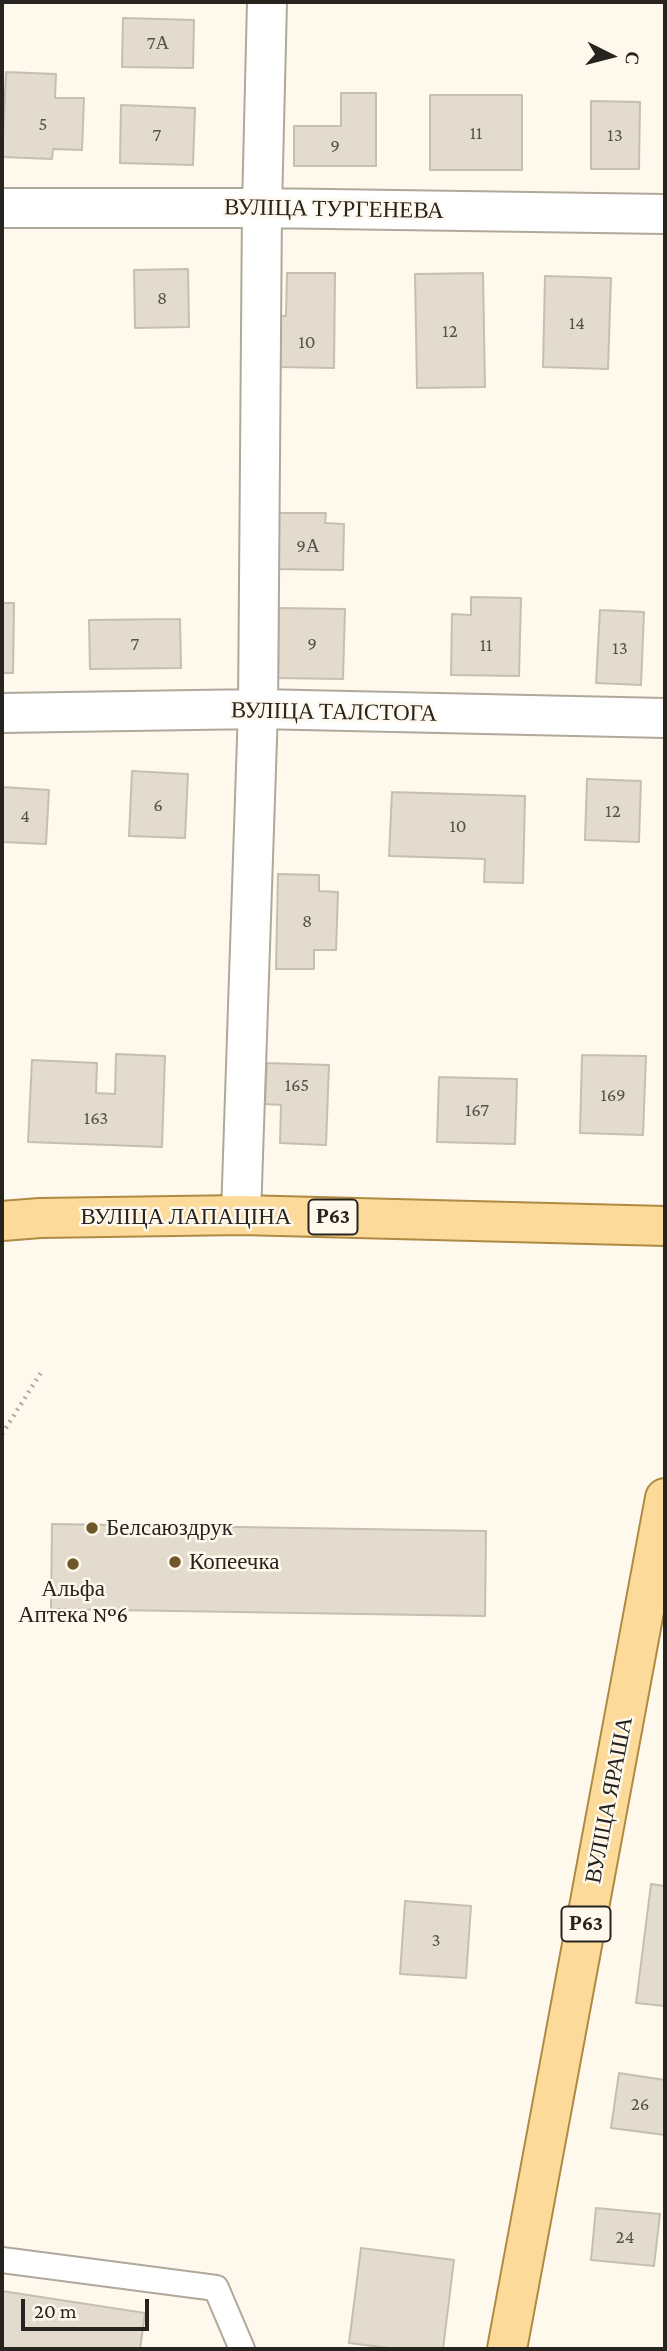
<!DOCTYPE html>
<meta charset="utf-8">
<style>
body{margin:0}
#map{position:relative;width:667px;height:2351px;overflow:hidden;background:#fff8ed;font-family:"Crimson Pro",serif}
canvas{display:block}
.frame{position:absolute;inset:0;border:4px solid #27241f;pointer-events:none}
.north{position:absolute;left:576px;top:21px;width:70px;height:70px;-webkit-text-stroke:5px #fff8ed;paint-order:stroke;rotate:96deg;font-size:19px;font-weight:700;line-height:28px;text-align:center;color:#27241f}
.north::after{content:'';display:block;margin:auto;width:24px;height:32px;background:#27241f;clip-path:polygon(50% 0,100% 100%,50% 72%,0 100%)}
.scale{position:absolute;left:21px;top:2299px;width:128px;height:32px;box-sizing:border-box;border:4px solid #27241f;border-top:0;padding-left:9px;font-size:21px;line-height:24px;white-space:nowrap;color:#27241f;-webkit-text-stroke:5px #fff8ed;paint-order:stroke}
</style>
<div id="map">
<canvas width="667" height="2351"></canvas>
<div class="frame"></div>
<div class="north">С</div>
<div class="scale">20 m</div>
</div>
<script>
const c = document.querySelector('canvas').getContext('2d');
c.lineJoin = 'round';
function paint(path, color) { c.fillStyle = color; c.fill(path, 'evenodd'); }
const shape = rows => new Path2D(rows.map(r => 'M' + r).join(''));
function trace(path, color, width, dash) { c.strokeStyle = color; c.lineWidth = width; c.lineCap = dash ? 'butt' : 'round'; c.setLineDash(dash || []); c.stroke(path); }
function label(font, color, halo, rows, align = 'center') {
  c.font = font + ' "Crimson Pro",serif'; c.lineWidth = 5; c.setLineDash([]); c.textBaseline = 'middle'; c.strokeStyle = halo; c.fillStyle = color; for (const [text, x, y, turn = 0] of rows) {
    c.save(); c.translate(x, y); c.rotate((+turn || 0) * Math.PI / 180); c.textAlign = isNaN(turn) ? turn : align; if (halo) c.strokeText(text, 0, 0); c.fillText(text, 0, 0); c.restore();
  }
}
const building = shape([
 [123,18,194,20,193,68,122,67,123,18],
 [6,72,56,74,55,98,84,98,82,150,53,149,52,159,2,157,6,72],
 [341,93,376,93,376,166,294,166,294,126,341,126,341,93],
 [430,95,522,95,522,170,430,170,430,95],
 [591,101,640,102,639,169,591,169,591,101],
 [121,105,195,108,193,165,120,163,121,105],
 [188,269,189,327,135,328,134,270,188,269],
 [287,273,335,273,334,368,279,367,280,316,286,316,287,273],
 [483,273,485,387,417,388,415,274,483,273],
 [545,276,611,278,608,369,543,367,545,276],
 [273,513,326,513,325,523,344,524,343,570,272,569,273,513],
 [471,597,521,598,519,676,451,675,452,614,471,615,471,597],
 [2,603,14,603,13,673,2,673,2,603],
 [279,608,345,609,343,679,278,678,279,608],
 [600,610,644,612,641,685,596,683,600,610],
 [180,619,181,668,90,669,89,620,180,619],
 [132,771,188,774,185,838,129,836,132,771],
 [587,779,641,781,639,842,585,840,587,779],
 [2,787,49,790,46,844,2,842,2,787],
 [392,792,525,796,523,883,484,882,485,859,389,856,392,792],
 [278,874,319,875,319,891,338,892,336,950,314,950,314,969,276,969,278,874],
 [116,1054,165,1056,162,1147,28,1142,32,1060,97,1063,96,1093,115,1094,116,1054],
 [582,1055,646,1056,643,1135,580,1133,582,1055],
 [267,1063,329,1065,326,1145,280,1143,281,1105,265,1104,267,1063],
 [439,1077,517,1079,515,1144,437,1142,439,1077],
 [52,1524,486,1531,485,1616,51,1609,52,1524],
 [651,1884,665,1886,665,2006,636,2003,651,1884],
 [405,1901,471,1906,466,1978,400,1974,405,1901],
 [619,2073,665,2080,665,2135,611,2128,619,2073],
 [596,2208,660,2214,654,2266,591,2260,596,2208],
 [361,2248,454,2260,443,2349,397,2349,349,2343,361,2248],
 [2,2291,145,2313,140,2349,2,2349,2,2291]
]);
const path = shape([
 [2,1434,42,1371]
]);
const service = shape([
 [2,2260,216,2288,242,2349]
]);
const minor = shape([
 [2,208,262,208,665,214],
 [2,713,258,709,665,718],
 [241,1215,258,709,262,208,267,2]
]);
const primary = shape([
 [2,1221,40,1218,241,1215,665,1226],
 [507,2349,665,1498]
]);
const markers = [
 [92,1528,7,"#705728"],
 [175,1562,7,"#705728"],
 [73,1564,7,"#705728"]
];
const numberNames = [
 ["7А",158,43],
 ["5",43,124],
 ["11",476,133],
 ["7",157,135],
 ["13",615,135],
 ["9",335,146],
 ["8",162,298],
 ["14",577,323],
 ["12",450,331],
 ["10",307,342],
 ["9А",308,546],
 ["7",135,644],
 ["9",312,644],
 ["11",486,645],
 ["13",620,648],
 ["6",158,805],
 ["12",613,811],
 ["4",25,816],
 ["10",458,826],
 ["8",307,921],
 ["165",297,1085],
 ["169",613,1095],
 ["167",477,1110],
 ["163",96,1118],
 ["3",436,1940],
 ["26",640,2104],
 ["24",625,2237]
];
const shields = [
 [333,1217,49],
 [586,1924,49]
];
const shieldNames = [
 ["Р63",333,1217],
 ["Р63",586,1924]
];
const streetNames = [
 ["ВУЛІЦА ТУРГЕНЕВА",334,209,1],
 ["ВУЛІЦА ТАЛСТОГА",334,712,1],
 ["ВУЛІЦА ЛАПАЦІНА",186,1217],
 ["ВУЛІЦА ЯРАША",609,1800,-79]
];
const poiNames = [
 ["Белсаюздрук",106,1528],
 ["Копеечка",189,1562],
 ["Альфа",73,1589,"center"],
 ["Аптека №6",73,1615,"center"]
];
paint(building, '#e3dcce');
trace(building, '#c6beb1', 2);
trace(service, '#afa89b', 28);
trace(minor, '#afa89b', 42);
trace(primary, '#af8a43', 42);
trace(path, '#b1aca3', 4.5, [2, 5]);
trace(service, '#fff', 24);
trace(minor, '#fff', 38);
trace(primary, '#fbda9a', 38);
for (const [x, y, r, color] of markers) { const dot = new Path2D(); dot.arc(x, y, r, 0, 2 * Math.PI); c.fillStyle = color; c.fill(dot); trace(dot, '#fff8ed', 2.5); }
label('19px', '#56524b', null, numberNames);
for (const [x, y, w] of shields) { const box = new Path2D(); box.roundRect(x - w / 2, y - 17.5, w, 35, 5); c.fillStyle = '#fff8ed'; c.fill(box); trace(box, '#27241f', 2); }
label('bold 21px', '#27241f', null, shieldNames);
label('23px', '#27241f', '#fff8ed', streetNames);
label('23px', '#27241f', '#fff8ed', poiNames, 'left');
</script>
